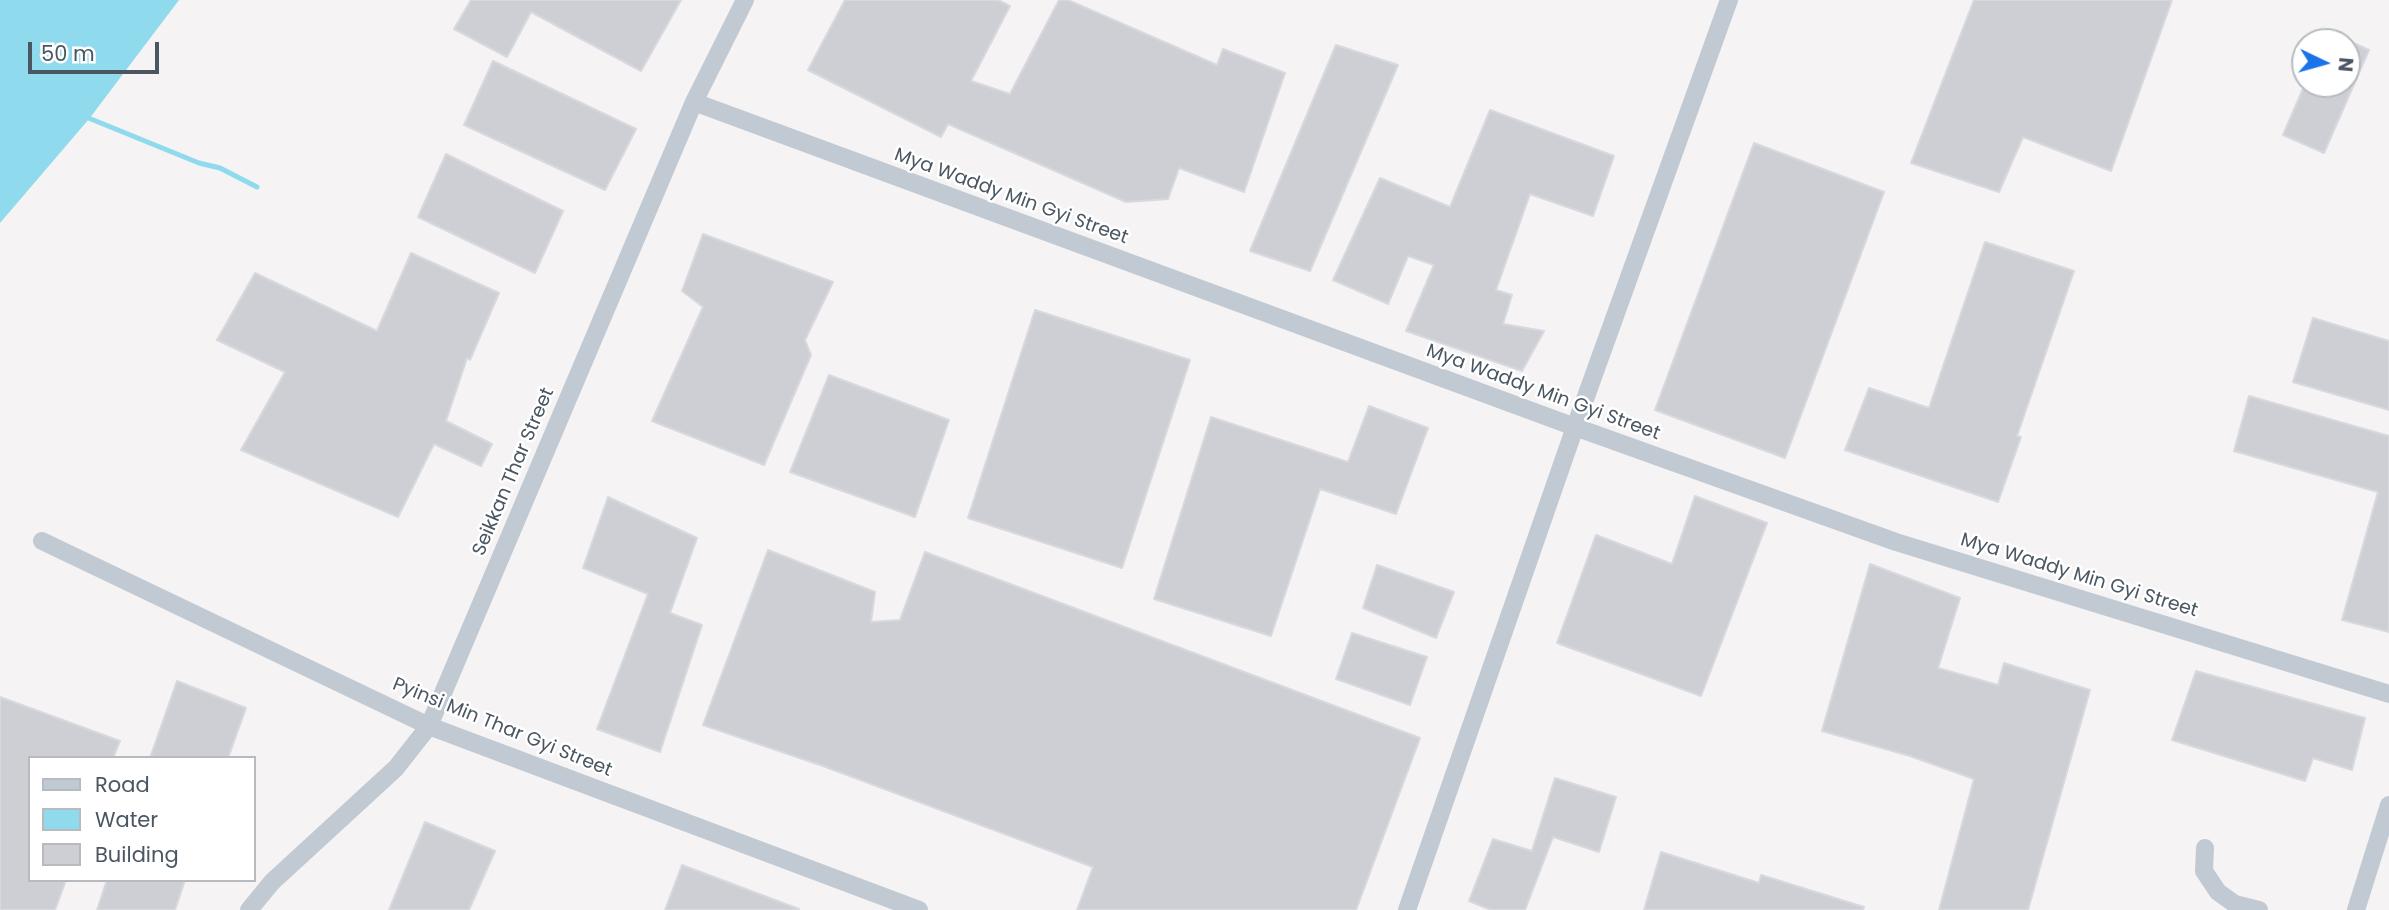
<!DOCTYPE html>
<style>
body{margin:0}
#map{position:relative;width:2389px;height:910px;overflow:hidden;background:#f5f3f3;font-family:Poppins,sans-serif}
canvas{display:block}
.legend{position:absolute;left:28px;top:756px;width:228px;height:126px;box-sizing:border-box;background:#fff;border:2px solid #b7bbc0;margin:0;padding:9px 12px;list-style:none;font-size:21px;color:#4a5661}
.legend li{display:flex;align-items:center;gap:14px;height:35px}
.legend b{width:35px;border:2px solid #b7bbc0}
.north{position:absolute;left:2291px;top:28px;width:70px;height:70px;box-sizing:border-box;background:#fff;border:2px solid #b7bbc0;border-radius:50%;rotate:95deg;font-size:19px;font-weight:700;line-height:28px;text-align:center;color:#4a5661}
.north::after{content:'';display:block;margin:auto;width:24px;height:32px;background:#1a73e8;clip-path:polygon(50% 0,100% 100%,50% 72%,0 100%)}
.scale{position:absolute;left:28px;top:42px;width:131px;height:32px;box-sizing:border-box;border:4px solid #4a5661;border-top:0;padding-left:9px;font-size:21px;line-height:24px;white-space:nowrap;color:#4a5661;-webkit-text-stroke:5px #fff;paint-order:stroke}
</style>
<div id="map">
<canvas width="2389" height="910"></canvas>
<ul class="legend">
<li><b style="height:9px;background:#c1cad2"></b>Road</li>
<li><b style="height:19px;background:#90daee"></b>Water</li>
<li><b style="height:19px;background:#cdcfd5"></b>Building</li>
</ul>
<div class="north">N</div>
<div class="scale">50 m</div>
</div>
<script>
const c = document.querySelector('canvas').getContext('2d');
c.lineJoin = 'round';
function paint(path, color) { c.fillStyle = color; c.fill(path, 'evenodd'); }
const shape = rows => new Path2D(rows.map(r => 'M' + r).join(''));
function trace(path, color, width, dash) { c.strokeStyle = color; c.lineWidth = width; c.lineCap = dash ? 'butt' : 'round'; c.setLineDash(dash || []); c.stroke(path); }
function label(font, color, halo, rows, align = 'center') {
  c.font = font + ' Poppins,sans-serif'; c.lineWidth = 5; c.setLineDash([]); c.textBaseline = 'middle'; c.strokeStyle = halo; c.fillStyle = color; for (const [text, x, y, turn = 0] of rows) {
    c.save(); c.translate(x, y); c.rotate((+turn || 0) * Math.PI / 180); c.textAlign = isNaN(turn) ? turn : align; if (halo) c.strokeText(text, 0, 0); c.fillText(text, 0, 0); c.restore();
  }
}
const water = shape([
 [0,0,179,0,89,119,0,223]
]);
const stream = shape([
 [86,117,199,163,220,168,257,187]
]);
const building = shape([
 [471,0,681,0,641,71,531,12,507,57,454,29,471,0],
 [845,0,998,0,1010,6,971,81,1010,94,1059,0,1068,0,1217,65,1223,49,1285,73,1244,192,1179,168,1168,199,1126,202,948,124,941,137,808,70,845,0],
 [1974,0,2172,0,2111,171,2023,137,1999,192,1911,163,1974,0],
 [2347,40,2369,50,2324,153,2283,135,2305,84,2347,84,2347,40],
 [1336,45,1398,65,1310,271,1250,251,1336,45],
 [493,61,636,129,605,190,464,125,493,61],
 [1490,110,1614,156,1593,216,1530,194,1496,290,1512,295,1503,324,1544,331,1522,371,1406,331,1434,265,1408,256,1388,304,1333,280,1380,178,1450,207,1490,110],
 [1754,143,1884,192,1785,458,1655,410,1754,143],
 [446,154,563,211,535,273,418,217,446,154],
 [703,234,833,282,805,340,811,355,764,465,652,421,703,307,682,291,703,234],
 [1985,242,2074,271,2017,436,2021,437,1998,502,1845,450,1869,388,1929,408,1985,242],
 [411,253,499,293,470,360,467,358,446,421,492,444,481,466,434,444,398,517,241,450,285,372,217,340,255,273,377,331,411,253],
 [1035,310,1190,360,1122,568,968,518,1035,310],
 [2313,318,2389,341,2389,410,2293,382,2313,318],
 [829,375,949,420,915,517,790,472,829,375],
 [2249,396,2389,436,2389,632,2342,620,2378,492,2234,451,2249,396],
 [1369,406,1428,428,1396,514,1320,489,1271,636,1154,599,1211,417,1348,462,1369,406],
 [1695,496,1767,523,1701,696,1557,643,1596,535,1672,564,1695,496],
 [608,497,697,538,670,613,702,625,660,752,597,729,648,594,583,568,608,497],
 [768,550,875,592,871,622,900,620,925,552,1420,738,1356,910,1077,910,1093,867,823,766,703,725,768,550],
 [1870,564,1960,598,1938,668,1998,685,2004,663,2090,690,2028,910,1939,910,1974,779,1910,756,1822,731,1870,564],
 [1377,565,1454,592,1436,638,1363,608,1377,565],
 [1352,633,1427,657,1410,705,1336,679,1352,633],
 [2196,671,2365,718,2352,770,2313,758,2305,781,2172,740,2196,671],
 [177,681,246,708,228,758,150,758,177,681],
 [0,697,120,741,113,758,30,758,30,880,66,880,55,910,0,910,0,697],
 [1555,778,1616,797,1599,852,1553,837,1525,910,1491,910,1469,901,1493,839,1532,851,1555,778],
 [425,822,495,851,469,910,389,910,425,822],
 [1661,852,1759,883,1761,875,1864,907,1863,910,1644,910,1661,852],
 [682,865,799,909,799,910,665,910,682,865],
 [107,880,185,880,175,910,97,910,107,880]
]);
const minor = shape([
 [694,102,1575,427,1896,542,2389,694],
 [42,541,429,726,919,910],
 [2205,848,2204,871,2218,892,2235,904,2259,910],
 [249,910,272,882,396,768,429,726,694,102,745,0],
 [1407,910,1575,427,1729,0],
 [2356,910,2389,805]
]);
const streetNames = [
 ["Mya Waddy Min Gyi Street",1011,197,20],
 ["Mya Waddy Min Gyi Street",1543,393,20],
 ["Seikkan Thar Street",514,472,-67],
 ["Mya Waddy Min Gyi Street",2079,576,17],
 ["Pyinsi Min Thar Gyi Street",502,728,22]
];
paint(water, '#90daee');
trace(stream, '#90daee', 5);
paint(building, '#cdcfd5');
trace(building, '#d7d9de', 2);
trace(minor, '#c1cad2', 18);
label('19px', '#4a5661', '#fff', streetNames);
</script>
